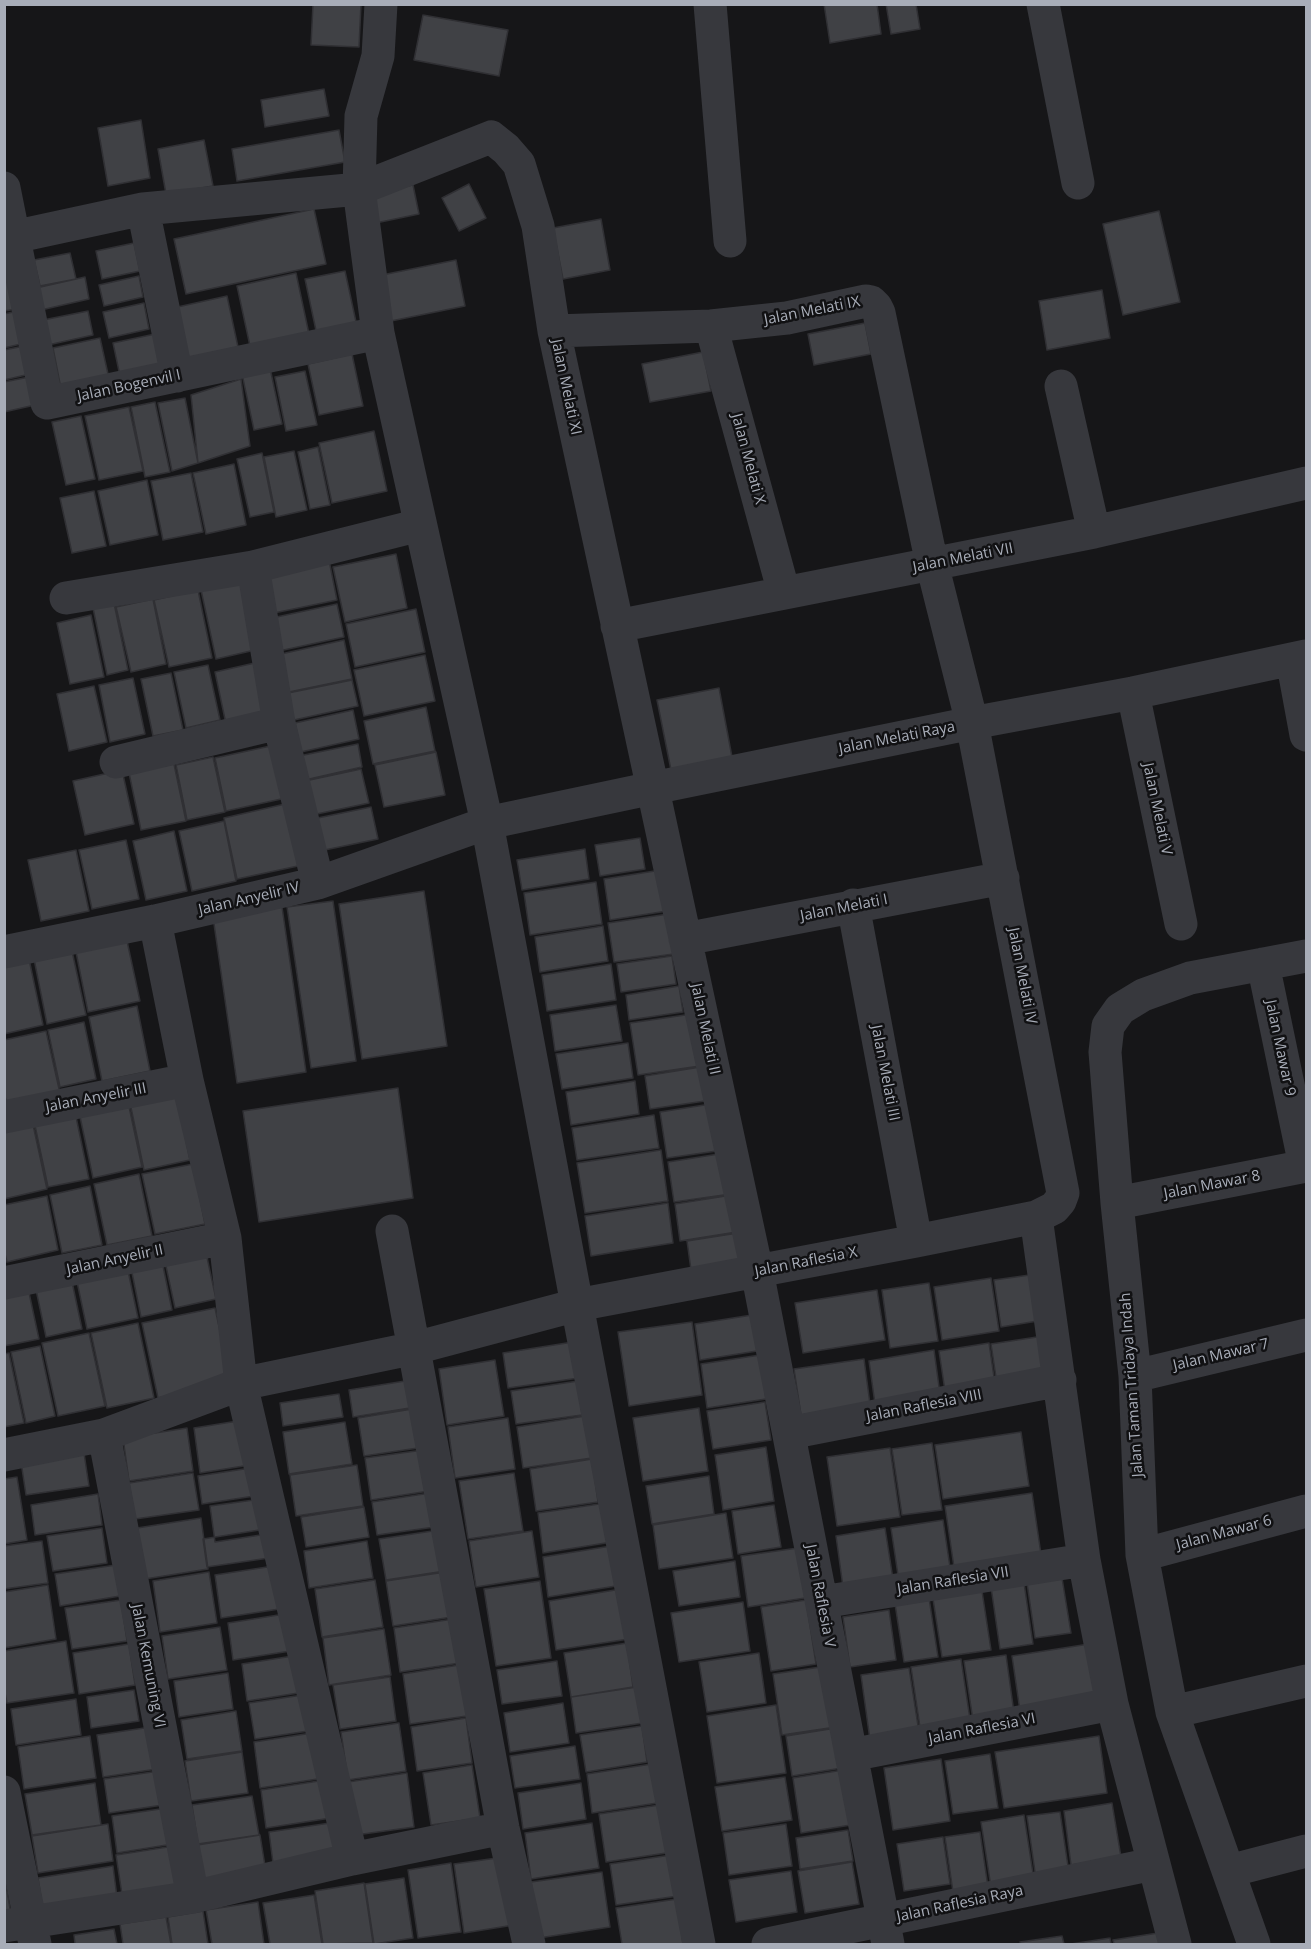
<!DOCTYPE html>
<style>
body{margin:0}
#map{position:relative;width:1311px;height:1949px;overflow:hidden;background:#161618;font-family:"Open Sans",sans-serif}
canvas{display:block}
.frame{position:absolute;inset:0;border:6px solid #a8adb8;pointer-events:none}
</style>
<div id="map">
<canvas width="1311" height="1949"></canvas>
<div class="frame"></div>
</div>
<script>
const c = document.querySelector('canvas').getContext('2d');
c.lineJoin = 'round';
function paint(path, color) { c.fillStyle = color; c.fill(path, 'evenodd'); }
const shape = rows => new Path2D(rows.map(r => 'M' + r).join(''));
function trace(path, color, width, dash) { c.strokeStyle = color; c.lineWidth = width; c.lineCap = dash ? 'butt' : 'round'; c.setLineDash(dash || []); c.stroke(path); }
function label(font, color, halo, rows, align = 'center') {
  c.font = font + ' "Open Sans",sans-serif'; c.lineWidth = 5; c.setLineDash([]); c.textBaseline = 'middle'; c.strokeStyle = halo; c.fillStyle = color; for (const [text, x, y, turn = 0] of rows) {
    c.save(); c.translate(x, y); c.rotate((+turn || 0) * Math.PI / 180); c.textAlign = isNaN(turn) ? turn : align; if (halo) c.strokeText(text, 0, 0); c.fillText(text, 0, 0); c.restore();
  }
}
const building = shape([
 [313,4,361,4,359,47,311,45,313,4],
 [824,4,877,4,881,34,830,43,824,4],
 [886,4,916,4,920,29,891,34,886,4],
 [423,15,508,30,499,76,414,60,423,15],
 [324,89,329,116,265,127,261,100,324,89],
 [141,120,150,178,108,186,98,128,141,120],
 [339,130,345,162,237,181,232,149,339,130],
 [204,140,213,186,166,194,158,149,204,140],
 [469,184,486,218,459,231,442,198,469,184],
 [413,185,419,214,371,224,366,194,413,185],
 [314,209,326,264,186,294,174,239,314,209],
 [1159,211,1180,302,1123,315,1103,224,1159,211],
 [601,219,610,270,563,279,553,228,601,219],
 [134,243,140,271,102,279,96,251,134,243],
 [70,253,76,279,40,286,34,260,70,253],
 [456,260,465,306,391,321,382,275,456,260],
 [345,271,358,331,318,340,305,279,345,271],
 [296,273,309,334,250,346,237,286,296,273],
 [139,276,143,297,104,306,99,285,139,276],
 [85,277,89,299,41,310,36,288,85,277],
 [12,281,17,309,4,311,4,282,12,281],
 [1102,290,1110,338,1047,350,1039,301,1102,290],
 [227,296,238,347,184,359,173,308,227,296],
 [144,303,149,329,109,338,103,312,144,303],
 [18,311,25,343,4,348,4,314,18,311],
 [88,311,93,335,48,345,43,320,88,311],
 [865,323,871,354,814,365,808,334,865,323],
 [155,334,162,367,120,376,113,343,155,334],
 [100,338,110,383,62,394,53,348,100,338],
 [24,346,30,374,4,380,4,350,24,346],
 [703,352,711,391,650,402,642,364,703,352],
 [352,354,363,406,319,415,308,364,352,354],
 [270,368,282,424,254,430,242,374,270,368],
 [305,371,317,425,286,431,275,377,305,371],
 [29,377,35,405,4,412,4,382,29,377],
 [241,379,250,446,198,463,191,395,241,379],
 [185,398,198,463,172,471,158,403,185,398],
 [155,402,170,472,145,477,131,407,155,402],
 [129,407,143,471,99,480,85,416,129,407],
 [81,416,95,479,66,485,52,422,81,416],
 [374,431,387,491,332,503,319,443,374,431],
 [318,447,330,505,310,509,298,452,318,447],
 [294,451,307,510,276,517,264,457,294,451],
 [262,453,274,512,250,517,237,459,262,453],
 [234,464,246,525,206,534,193,473,234,464],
 [191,473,203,532,163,540,151,481,191,473],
 [147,480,158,535,110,545,98,491,147,480],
 [94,491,106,546,72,553,60,498,94,491],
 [396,554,407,608,345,622,333,567,396,554],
 [329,560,337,600,274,613,265,574,329,560],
 [241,581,255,650,216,659,201,590,241,581],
 [198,590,212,658,169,667,154,600,198,590],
 [153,599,166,664,131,672,116,607,153,599],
 [114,603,128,670,107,675,93,608,114,603],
 [337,604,344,637,279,651,272,618,337,604],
 [416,609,425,652,355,667,346,624,416,609],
 [91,615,104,677,70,684,57,623,91,615],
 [344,640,352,679,289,692,281,654,344,640],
 [425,655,435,701,364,716,354,670,425,655],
 [259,662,270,715,226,724,215,672,259,662],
 [208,665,220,720,186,728,174,672,208,665],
 [171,673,183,730,153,736,141,679,171,673],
 [133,678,145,734,110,742,99,685,133,678],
 [352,680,358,706,294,720,288,693,352,680],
 [94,686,107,742,69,751,57,694,94,686],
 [719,688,732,757,671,770,657,700,719,688],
 [426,707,435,751,373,764,364,721,426,707],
 [353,710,359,739,301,752,295,723,353,710],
 [358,744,362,767,305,780,299,756,358,744],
 [275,745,286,798,226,811,215,758,275,745],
 [436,752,445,795,384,807,375,765,436,752],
 [213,757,225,812,187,820,176,765,213,757],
 [174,764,186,821,141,830,129,773,174,764],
 [361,769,369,803,312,815,305,781,361,769],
 [122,770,134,824,85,835,73,781,122,770],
 [285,804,298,866,237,879,224,818,285,804],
 [371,807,378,839,315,852,308,820,371,807],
 [224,821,236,881,192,891,179,831,224,821],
 [174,831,187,891,146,900,133,841,174,831],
 [640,838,645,869,600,876,595,845,640,838],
 [126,840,139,899,92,909,79,850,126,840],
 [585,849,589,879,522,890,517,860,585,849],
 [76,850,89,911,41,921,28,860,76,850],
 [661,870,667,911,610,920,604,879,661,870],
 [596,882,602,924,530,935,524,893,596,882],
 [424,891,447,1046,362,1059,339,904,424,891],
 [333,901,356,1061,311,1068,287,907,333,901],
 [282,907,306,1072,237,1083,213,917,282,907],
 [668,914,674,954,614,962,608,923,668,914],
 [603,926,608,961,540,972,535,937,603,926],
 [127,941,140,1001,88,1012,76,952,127,941],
 [72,951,86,1015,47,1024,34,959,72,951],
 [672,956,676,984,621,992,617,964,672,956],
 [29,959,43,1025,4,1034,4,964,29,959],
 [611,964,616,1000,547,1011,542,975,611,964],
 [679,986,683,1012,629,1020,626,995,679,986],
 [616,1005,622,1041,555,1051,550,1015,616,1005],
 [137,1006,150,1071,102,1081,89,1017,137,1006],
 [692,1014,700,1066,638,1075,630,1023,692,1014],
 [84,1022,96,1079,60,1087,48,1030,84,1022],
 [46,1031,60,1093,7,1104,4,1093,4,1040,46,1031],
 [628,1043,633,1078,562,1089,556,1054,628,1043],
 [700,1067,705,1101,650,1109,645,1076,700,1067],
 [635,1081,639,1114,571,1125,566,1092,635,1081],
 [398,1088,413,1198,259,1222,243,1111,398,1088],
 [176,1093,190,1160,144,1170,130,1103,176,1093],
 [128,1102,142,1167,93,1178,79,1112,128,1102],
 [717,1103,724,1150,667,1158,660,1112,717,1103],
 [75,1112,89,1179,48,1187,34,1121,75,1112],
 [654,1115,659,1148,577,1160,572,1128,654,1115],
 [32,1120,47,1189,4,1199,4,1126,32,1120],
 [661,1150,668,1201,585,1213,577,1163,661,1150],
 [725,1153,731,1194,674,1202,668,1162,725,1153],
 [193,1164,205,1224,155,1234,142,1174,193,1164],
 [139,1174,152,1236,107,1245,94,1184,139,1174],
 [90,1186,102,1245,62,1253,50,1195,90,1186],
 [738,1194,743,1231,680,1241,675,1204,738,1194],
 [47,1196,58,1250,7,1262,4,1250,4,1205,47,1196],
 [668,1203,673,1243,591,1256,585,1216,668,1203],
 [744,1232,749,1268,692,1277,687,1241,744,1232],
 [205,1248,216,1299,175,1308,164,1257,205,1248],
 [161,1256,172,1310,141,1317,130,1263,161,1256],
 [127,1266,138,1318,87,1329,76,1277,127,1266],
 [1044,1273,1050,1319,1001,1327,994,1280,1044,1273],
 [71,1277,82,1329,46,1337,35,1285,71,1277],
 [991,1278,999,1331,942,1340,934,1287,991,1278],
 [929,1283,938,1341,890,1348,882,1290,929,1283],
 [28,1288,39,1339,4,1346,4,1293,28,1288],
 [877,1290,885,1340,803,1353,795,1303,877,1290],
 [215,1308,231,1382,158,1398,142,1323,215,1308],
 [752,1315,757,1351,700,1360,695,1324,752,1315],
 [692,1322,702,1395,629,1406,618,1332,692,1322],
 [138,1323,154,1398,107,1408,91,1333,138,1323],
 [89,1333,105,1406,58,1416,42,1343,89,1333],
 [1050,1335,1056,1375,997,1384,991,1344,1050,1335],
 [573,1342,579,1378,508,1388,503,1353,573,1342],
 [989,1343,995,1384,945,1391,939,1351,989,1343],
 [40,1346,55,1416,26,1423,11,1352,40,1346],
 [934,1350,940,1394,875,1404,869,1361,934,1350],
 [9,1353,24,1423,4,1427,4,1354,9,1353],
 [760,1355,766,1399,707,1408,701,1364,760,1355],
 [864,1359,870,1404,801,1415,794,1369,864,1359],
 [495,1360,504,1416,447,1425,439,1369,495,1360],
 [405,1381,410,1408,353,1417,349,1390,405,1381],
 [578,1381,582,1415,516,1424,511,1391,578,1381],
 [339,1394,343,1417,283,1426,280,1403,339,1394],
 [765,1402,771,1440,713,1449,707,1411,765,1402],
 [699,1408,708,1471,643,1481,633,1418,699,1408],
 [412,1409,418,1448,364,1456,358,1418,412,1409],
 [585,1416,592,1458,523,1468,517,1427,585,1416],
 [508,1418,515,1469,455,1478,448,1427,508,1418],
 [244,1420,250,1465,200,1473,194,1428,244,1420],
 [345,1422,352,1464,289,1474,283,1432,345,1422],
 [187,1428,193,1471,129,1481,123,1438,187,1428],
 [1021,1432,1029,1486,943,1499,935,1445,1021,1432],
 [932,1443,942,1510,902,1515,892,1449,932,1443],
 [766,1447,774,1501,723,1510,715,1455,766,1447],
 [890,1448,900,1517,837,1526,827,1457,890,1448],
 [423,1450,429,1491,371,1500,365,1458,423,1450],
 [84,1453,89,1486,26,1495,21,1462,84,1453],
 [592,1459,598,1502,536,1511,530,1469,592,1459],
 [357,1465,363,1506,296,1516,290,1475,357,1465],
 [257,1467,261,1495,202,1504,198,1476,257,1467],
 [193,1473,199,1510,135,1519,129,1483,193,1473],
 [514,1473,523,1531,468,1539,459,1481,514,1473],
 [709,1476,714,1514,652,1524,646,1486,709,1476],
 [17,1477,27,1540,4,1544,4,1479,17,1477],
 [430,1493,435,1527,377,1535,372,1502,430,1493],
 [1032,1493,1042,1561,955,1574,945,1506,1032,1493],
 [98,1494,102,1525,35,1535,31,1505,98,1494],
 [261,1499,267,1534,215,1542,210,1506,261,1499],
 [606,1503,612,1542,543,1553,538,1513,606,1503],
 [774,1505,781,1547,738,1554,732,1511,774,1505],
 [364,1507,369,1537,306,1547,301,1517,364,1507],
 [726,1513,733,1558,659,1569,653,1525,726,1513],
 [201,1518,208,1569,145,1579,137,1528,201,1518],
 [943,1520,951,1574,899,1582,891,1528,943,1520],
 [102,1528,107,1563,53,1571,47,1536,102,1528],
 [272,1528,276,1557,207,1567,203,1539,272,1528],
 [885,1528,893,1579,843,1587,836,1536,885,1528],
 [439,1530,445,1571,386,1580,379,1539,439,1530],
 [532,1531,539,1577,476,1587,469,1541,532,1531],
 [42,1541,48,1583,4,1589,4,1546,42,1541],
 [367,1541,373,1578,309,1588,304,1551,367,1541],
 [611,1546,616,1586,548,1597,543,1557,611,1546],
 [798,1548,805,1598,748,1607,741,1556,798,1548],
 [735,1561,740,1597,679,1606,673,1571,735,1561],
 [116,1565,120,1596,60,1606,55,1574,116,1565],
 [280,1565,286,1608,221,1618,215,1575,280,1565],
 [209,1572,217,1623,160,1632,153,1581,209,1572],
 [445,1572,452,1617,393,1626,386,1581,445,1572],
 [1062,1578,1071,1633,1035,1638,1027,1583,1062,1578],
 [375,1580,383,1627,322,1637,315,1589,375,1580],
 [540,1581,551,1658,496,1666,484,1589,540,1581],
 [1024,1583,1033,1644,1000,1649,991,1587,1024,1583],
 [48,1585,56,1639,4,1648,4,1592,48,1585],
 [621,1589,629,1639,556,1650,549,1601,621,1589],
 [982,1591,991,1650,942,1657,933,1599,982,1591],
 [929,1598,938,1657,904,1662,895,1604,929,1598],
 [121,1600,127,1641,72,1649,65,1608,121,1600],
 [806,1600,816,1664,771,1671,761,1607,806,1600],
 [743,1602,750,1651,679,1662,671,1613,743,1602],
 [889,1610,896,1660,850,1667,843,1617,889,1610],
 [291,1613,297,1650,233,1660,228,1623,291,1613],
 [453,1619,460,1663,400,1672,394,1628,453,1619],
 [220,1627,227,1670,168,1679,162,1636,220,1627],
 [384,1629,391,1675,329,1685,323,1638,384,1629],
 [66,1641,74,1693,7,1703,4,1688,4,1651,66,1641],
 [627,1643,633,1687,571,1697,564,1653,627,1643],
 [129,1644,135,1685,79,1694,73,1653,129,1644],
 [1089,1644,1098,1699,1020,1711,1012,1656,1089,1644],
 [759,1653,766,1703,707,1712,699,1662,759,1653],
 [299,1655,305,1692,247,1701,242,1664,299,1655],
 [1006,1655,1015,1720,974,1727,964,1661,1006,1655],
 [961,1659,971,1726,921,1734,911,1667,961,1659],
 [557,1661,562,1696,502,1704,497,1670,557,1661],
 [459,1665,467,1716,410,1724,403,1674,459,1665],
 [827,1666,836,1727,782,1735,773,1674,827,1666],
 [909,1668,919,1732,870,1740,861,1675,909,1668],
 [228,1673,233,1709,179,1717,174,1681,228,1673],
 [390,1677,396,1721,340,1729,333,1685,390,1677],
 [637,1687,643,1723,576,1733,571,1697,637,1687],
 [134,1690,139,1721,91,1728,87,1697,134,1690],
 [309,1694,315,1730,255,1739,249,1703,309,1694],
 [76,1699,81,1735,16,1745,11,1709,76,1699],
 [563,1703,569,1743,510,1752,504,1713,563,1703],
 [776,1705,786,1773,717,1783,707,1716,776,1705],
 [236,1711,242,1751,187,1759,181,1720,236,1711],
 [466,1718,472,1763,417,1771,411,1727,466,1718],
 [399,1723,406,1771,348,1780,341,1732,399,1723],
 [642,1726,647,1762,586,1772,580,1735,642,1726],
 [151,1727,157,1769,103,1777,97,1735,151,1727],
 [836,1728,842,1768,792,1776,786,1736,836,1728],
 [318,1732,324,1778,260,1788,254,1742,318,1732],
 [90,1736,96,1778,24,1789,18,1747,90,1736],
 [1099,1736,1107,1793,1004,1808,995,1752,1099,1736],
 [575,1746,580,1779,515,1788,510,1756,575,1746],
 [242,1752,248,1793,191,1801,185,1761,242,1752],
 [990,1754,998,1808,953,1814,945,1761,990,1754],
 [941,1759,950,1821,893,1830,884,1768,941,1759],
 [658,1763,664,1802,592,1813,587,1774,658,1763],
 [472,1765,480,1818,431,1825,423,1773,472,1765],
 [843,1770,851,1825,801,1833,793,1778,843,1770],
 [159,1771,163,1805,109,1813,104,1779,159,1771],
 [407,1773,414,1827,356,1835,348,1782,407,1773],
 [785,1777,792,1820,722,1831,715,1787,785,1777],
 [325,1780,331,1818,266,1828,261,1790,325,1780],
 [95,1783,101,1825,32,1835,25,1794,95,1783],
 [581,1783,586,1819,523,1829,518,1793,581,1783],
 [252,1796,259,1835,198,1844,192,1805,252,1796],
 [1112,1803,1121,1857,1071,1865,1064,1811,1112,1803],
 [666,1804,673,1852,606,1862,599,1814,666,1804],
 [167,1808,173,1844,117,1853,112,1816,167,1808],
 [1060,1812,1069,1873,1036,1879,1027,1816,1060,1812],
 [1024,1815,1034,1880,991,1887,981,1822,1024,1815],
 [330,1823,336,1861,274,1871,269,1832,330,1823],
 [592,1823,599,1868,531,1879,525,1833,592,1823],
 [108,1824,113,1861,38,1873,32,1836,108,1824],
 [786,1824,792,1866,729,1875,723,1833,786,1824],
 [848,1830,853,1861,800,1869,796,1838,848,1830],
 [980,1832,988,1887,953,1892,945,1837,980,1832],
 [260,1835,267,1878,197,1889,191,1846,260,1835],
 [943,1837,950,1884,904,1891,897,1844,943,1837],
 [174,1846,180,1892,123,1901,116,1855,174,1846],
 [671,1855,678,1896,616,1905,610,1864,671,1855],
 [504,1857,514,1925,464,1933,454,1864,504,1857],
 [852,1862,859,1904,805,1913,798,1871,852,1862],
 [451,1863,461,1932,418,1938,408,1870,451,1863],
 [113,1866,118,1905,44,1916,38,1878,113,1866],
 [791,1871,797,1912,736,1922,729,1880,791,1871],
 [602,1872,610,1927,539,1938,531,1882,602,1872],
 [4,1874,12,1920,4,1921,4,1874],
 [404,1878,413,1938,374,1944,365,1884,404,1878],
 [364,1883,373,1943,323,1944,315,1891,364,1883],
 [314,1895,322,1944,270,1944,263,1903,314,1895],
 [677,1899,683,1944,622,1944,616,1908,677,1899],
 [258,1902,264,1944,212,1944,206,1910,258,1902],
 [203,1911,208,1944,172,1944,168,1917,203,1911],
 [166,1917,171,1944,123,1944,120,1924,166,1917],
 [114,1929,117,1944,75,1944,74,1935,114,1929],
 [1158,1933,1160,1944,1114,1944,1113,1940,1158,1933],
 [1062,1936,1064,1944,1021,1944,1020,1942,1062,1936],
 [1110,1938,1111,1944,1071,1944,1110,1938]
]);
const minor = shape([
 [381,4,378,56,361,116,359,189,378,333,487,823,577,1305,699,1944],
 [710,4,730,241],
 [1043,4,1078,183],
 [4,188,47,403,378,333],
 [143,209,177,376],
 [4,239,143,209,359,189,491,137,506,149,519,164,538,226,554,331,757,1271,888,1944],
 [711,326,784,593],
 [1061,386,1094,532],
 [253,567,279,723,318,883],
 [66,598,253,567,420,525],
 [617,626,1094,532,1306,483],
 [1292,659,1306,735],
 [1133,693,1181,924],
 [116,762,279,723],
 [853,905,916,1241],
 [155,921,187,1080,225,1238,241,1384,352,1859],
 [685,939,1003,878],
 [4,952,155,921,318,883,487,823,653,788,972,723,1133,693,1306,656],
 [1263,964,1305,1166],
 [4,1117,187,1080],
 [1117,1203,1306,1166],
 [1036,1217,1084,1560,1112,1704,1175,1944],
 [392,1231,503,1828,529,1944],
 [4,1283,225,1238],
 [1135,1376,1306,1335],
 [789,1433,1060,1380],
 [104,1435,193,1897],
 [4,1455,104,1435,241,1384,415,1348,577,1305,916,1241,1036,1217,1054,1208,1060,1201,1063,1193,972,723,932,564,879,313,876,307,871,302,866,301,787,318,711,326,554,331],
 [1142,1555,1306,1511],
 [822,1602,1084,1560],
 [1172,1712,1306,1681],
 [851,1755,1112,1704],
 [4,1792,35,1944],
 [1229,1871,1306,1851],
 [4,1926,193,1897,352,1859,503,1828],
 [768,1944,1153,1864],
 [1254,1944,1172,1712,1142,1555,1135,1376,1117,1203,1105,1052,1108,1026,1120,1009,1143,995,1190,978,1306,956]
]);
const streetNames = [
 ["Jalan Melati IX",812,311,-11],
 ["Jalan Bogenvil I",129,386,-12],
 ["Jalan Melati XI",566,387,78],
 ["Jalan Melati X",748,459,75],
 ["Jalan Melati VII",963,558,-11],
 ["Jalan Melati Raya",897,738,-11],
 ["Jalan Melati V",1157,809,78],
 ["Jalan Anyelir IV",249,899,-13],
 ["Jalan Melati I",844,908,-11],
 ["Jalan Melati IV",1022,976,79],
 ["Jalan Melati II",705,1029,78],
 ["Jalan Mawar 9",1280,1048,78],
 ["Jalan Melati III",885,1073,79],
 ["Jalan Anyelir III",96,1098,-11],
 ["Jalan Mawar 8",1212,1185,-11],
 ["Jalan Anyelir II",115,1260,-12],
 ["Jalan Raflesia X",806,1262,-11],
 ["Jalan Mawar 7",1221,1355,-13],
 ["Jalan Taman Tridaya Indah",1132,1385,-94],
 ["Jalan Raflesia VIII",924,1406,-11],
 ["Jalan Mawar 6",1224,1533,-15],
 ["Jalan Raflesia VII",953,1581,-9],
 ["Jalan Raflesia V",820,1596,79],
 ["Jalan Kemuning VI",148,1666,79],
 ["Jalan Raflesia VI",982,1729,-11],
 ["Jalan Raflesia Raya",960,1904,-12]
];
paint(building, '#404145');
trace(building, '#303034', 1.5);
trace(minor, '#37383d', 33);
label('15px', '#a8adb8', '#111113', streetNames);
</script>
